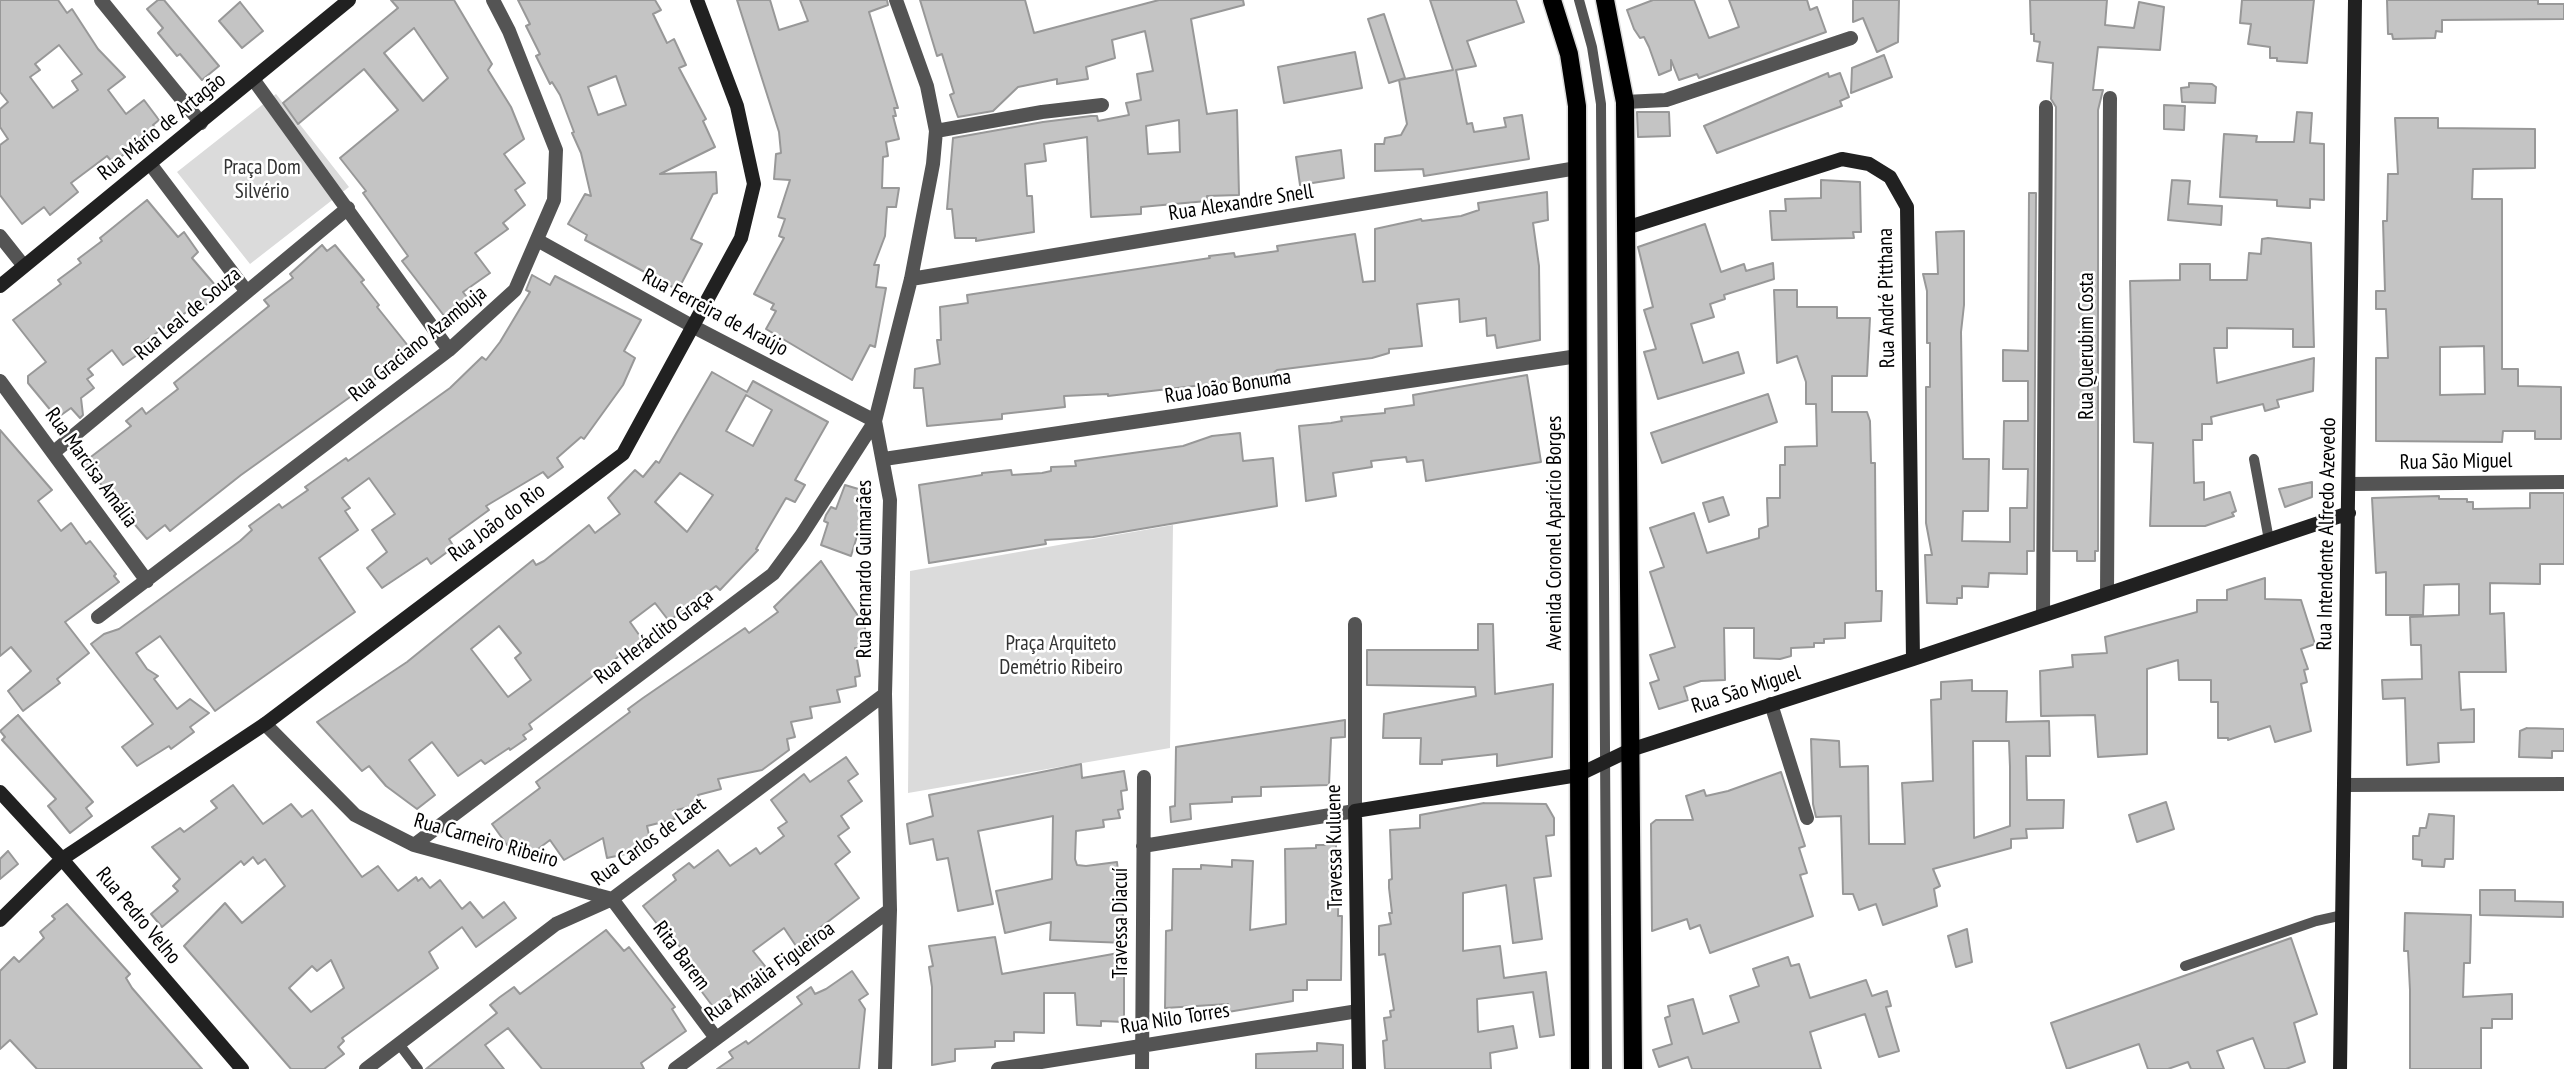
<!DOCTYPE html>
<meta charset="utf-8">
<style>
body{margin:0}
canvas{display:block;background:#fff}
</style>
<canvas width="2564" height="1069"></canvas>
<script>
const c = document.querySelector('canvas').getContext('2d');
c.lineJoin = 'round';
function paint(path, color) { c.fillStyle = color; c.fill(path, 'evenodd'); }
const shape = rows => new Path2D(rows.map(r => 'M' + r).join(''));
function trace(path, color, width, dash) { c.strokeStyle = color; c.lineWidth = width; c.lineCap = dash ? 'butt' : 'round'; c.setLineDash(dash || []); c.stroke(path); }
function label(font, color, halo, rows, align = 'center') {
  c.font = font + ' "PT Sans Narrow",sans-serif'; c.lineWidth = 5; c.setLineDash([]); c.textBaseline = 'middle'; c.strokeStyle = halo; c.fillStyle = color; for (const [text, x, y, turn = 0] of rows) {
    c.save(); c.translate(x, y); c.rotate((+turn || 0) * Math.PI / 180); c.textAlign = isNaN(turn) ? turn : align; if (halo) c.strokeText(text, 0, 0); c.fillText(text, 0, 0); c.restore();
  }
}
const green = shape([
 [276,94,349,187,250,264,177,172],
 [1173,525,1170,748,908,793,910,571]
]);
const building = shape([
 [0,0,58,0,67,13,72,9,98,49,125,77,108,90,126,114,144,100,159,120,153,125,156,129,113,163,107,156,71,183,78,192,50,215,44,207,22,224,0,195,0,145,8,139,0,127,0,109,8,102,0,92,0,0],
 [59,45,82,74,72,81,78,90,53,108,30,77,40,70,35,64,59,45],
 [158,0,164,0,219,66,202,80,180,54,177,56,158,33,163,28,147,9,158,0],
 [391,0,454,0,492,64,488,70,511,107,524,139,504,154,525,183,515,190,525,205,503,223,508,229,475,253,490,273,463,292,469,300,445,317,402,261,408,256,363,193,366,191,340,158,398,110,364,69,298,124,283,103,398,8,391,0],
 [414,28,448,78,423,101,384,53,414,28],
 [518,0,655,0,661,10,653,14,667,43,674,39,686,65,679,68,706,119,703,121,715,147,660,174,716,172,717,193,713,194,691,239,702,244,678,290,585,240,587,235,568,224,585,194,591,196,581,153,572,133,574,132,560,95,552,82,550,84,536,56,540,54,526,26,530,24,518,0],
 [616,76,626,105,598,115,588,87,616,76],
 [737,0,770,0,779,30,808,21,800,0,887,0,888,5,869,12,898,108,894,108,896,116,893,116,899,139,886,142,888,156,883,157,882,188,899,188,896,207,887,207,885,236,874,265,879,265,876,287,886,288,875,347,870,345,852,380,766,329,776,311,771,309,774,304,754,294,784,238,779,236,785,219,778,217,790,180,774,179,776,154,781,153,779,132,737,0],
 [920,0,1025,0,1034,33,1159,0,1243,0,1244,5,1191,19,1207,114,1237,110,1239,195,1207,196,1207,201,1141,207,1141,214,1091,217,1087,137,1044,144,1046,161,1025,164,1027,196,1032,196,1034,232,976,241,976,238,955,238,952,209,947,209,953,138,1043,122,1091,116,1097,116,1098,121,1129,115,1126,103,1141,100,1137,74,1153,71,1145,31,1112,40,1115,58,1086,67,1088,79,1057,84,1057,79,1018,87,993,111,958,117,950,95,954,93,942,54,937,56,920,0],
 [1179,120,1180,152,1148,154,1146,126,1179,120],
 [1430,0,1516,0,1524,22,1467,41,1476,66,1456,70,1467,124,1472,123,1474,132,1506,127,1504,118,1522,115,1529,159,1424,176,1423,169,1375,171,1375,144,1384,144,1385,138,1401,135,1407,124,1399,80,1453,70,1430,0],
 [1653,0,1694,0,1709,38,1739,27,1729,0,1807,0,1810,10,1817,7,1826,32,1699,78,1697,74,1679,80,1671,60,1671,70,1659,75,1649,47,1644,37,1640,38,1634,29,1627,10,1653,0],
 [1853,0,1899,0,1898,42,1877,52,1863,18,1853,22,1853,0],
 [2030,0,2107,0,2105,25,2134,28,2139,2,2164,7,2160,50,2098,47,2093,90,2103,90,2098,110,2098,551,2095,551,2095,561,2077,561,2077,551,2053,551,2056,107,2051,99,2053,63,2037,61,2040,42,2034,41,2034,34,2031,34,2030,0],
 [2242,0,2314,0,2307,63,2277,61,2277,58,2270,58,2270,47,2248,44,2251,24,2240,23,2242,0],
 [2387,0,2538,0,2538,4,2564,4,2564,19,2442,20,2442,32,2436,31,2435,38,2393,39,2392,34,2388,34,2387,0],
 [240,2,263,31,242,48,219,21,240,2],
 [1384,14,1405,78,1389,83,1368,19,1384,14],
 [1355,52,1362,88,1284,103,1278,67,1355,52],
 [1884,55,1892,77,1851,93,1852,68,1884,55],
 [1828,73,1829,77,1840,73,1849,97,1840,101,1842,106,1717,153,1704,126,1828,73],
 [2189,83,2212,84,2216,87,2215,103,2182,102,2181,88,2189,87,2189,83],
 [2164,105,2185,106,2184,130,2164,129,2164,105],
 [1637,112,1669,112,1670,136,1638,137,1637,112],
 [2297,112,2312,113,2310,143,2324,144,2324,200,2310,199,2310,208,2277,206,2277,200,2220,197,2224,134,2257,136,2256,142,2294,142,2297,112],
 [2395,118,2438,118,2438,128,2535,129,2535,168,2473,169,2472,199,2502,199,2502,369,2518,369,2518,386,2561,387,2561,439,2535,439,2535,431,2503,431,2502,442,2376,441,2376,358,2388,358,2386,309,2376,309,2376,291,2385,291,2383,221,2387,221,2388,174,2398,174,2395,118],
 [2484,346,2485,394,2440,395,2440,347,2484,346],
 [1341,150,1344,178,1300,185,1296,157,1341,150],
 [1821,180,1860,182,1861,232,1853,232,1854,238,1772,240,1770,211,1786,211,1785,199,1821,198,1821,180],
 [2172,180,2190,181,2188,204,2222,206,2221,225,2168,220,2172,180],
 [1547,192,1548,220,1533,223,1539,266,1540,340,1497,348,1495,335,1487,336,1486,318,1460,322,1459,299,1417,304,1422,346,1389,349,1389,353,1372,358,1277,370,1271,375,1229,382,1108,396,1108,394,1064,396,1065,407,1002,414,1002,419,927,426,923,388,914,388,915,369,940,364,937,340,941,340,940,307,968,303,967,295,1210,258,1209,256,1234,253,1235,257,1278,251,1277,246,1355,234,1363,282,1375,281,1375,229,1421,219,1422,221,1461,216,1479,210,1478,203,1547,192],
 [2029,193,2036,193,2034,551,2027,551,2027,574,1989,573,1988,587,1962,586,1962,598,1957,598,1957,604,1927,603,1925,555,1932,555,1926,523,1926,387,1930,387,1930,343,1927,343,1927,291,1923,274,1938,274,1936,232,1964,231,1964,305,1961,332,1963,459,1989,459,1988,511,1963,511,1962,541,2010,542,2010,508,2027,508,2028,469,2003,469,2004,421,2028,421,2028,381,2003,381,2003,350,2028,351,2029,193],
 [147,200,178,237,184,232,198,252,192,258,221,292,199,311,195,306,141,344,137,349,140,353,123,365,112,350,88,369,93,375,87,379,94,388,81,398,83,415,80,418,71,408,57,418,28,383,28,376,46,362,13,320,61,284,58,280,81,263,78,259,102,241,100,238,147,200],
 [1705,224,1721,272,1744,264,1746,271,1773,263,1774,279,1724,295,1725,299,1710,304,1714,317,1691,324,1703,363,1738,352,1744,373,1658,399,1644,352,1656,349,1644,310,1653,307,1638,247,1705,224],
 [2268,238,2311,243,2314,347,2293,347,2293,329,2227,328,2227,348,2214,348,2217,383,2314,358,2313,391,2277,400,2279,407,2265,411,2263,404,2211,417,2212,424,2202,424,2202,440,2193,440,2194,483,2204,482,2204,500,2230,492,2236,511,2232,513,2234,516,2205,526,2150,526,2153,443,2134,442,2130,281,2180,280,2180,264,2210,264,2210,280,2247,280,2249,253,2261,254,2262,239,2268,238],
 [322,245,327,251,335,245,364,280,361,282,379,305,377,307,413,352,241,475,170,531,165,525,147,539,83,463,131,426,126,421,142,408,146,414,178,389,174,383,269,306,264,300,293,278,290,274,322,245],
 [532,275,550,285,555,276,641,320,624,351,635,358,623,385,584,439,581,437,557,458,563,467,548,478,543,472,486,506,489,510,449,539,454,547,431,564,427,558,382,588,367,568,387,552,372,530,395,514,369,478,342,498,350,508,345,511,358,530,319,558,355,612,215,711,160,636,136,653,147,669,158,676,154,679,177,709,190,699,209,713,190,727,194,732,171,749,169,746,137,766,122,747,153,724,91,644,104,634,119,629,240,541,252,530,249,526,279,504,282,508,308,490,305,487,346,458,348,461,450,388,482,357,486,360,500,342,530,292,526,290,532,275],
 [1774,290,1797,290,1797,307,1837,307,1837,318,1870,318,1867,376,1832,376,1832,412,1867,412,1870,421,1871,463,1875,463,1876,591,1882,591,1881,621,1845,623,1845,638,1824,639,1824,643,1814,643,1814,647,1791,648,1791,656,1780,659,1754,658,1754,628,1724,628,1725,680,1701,681,1684,687,1688,700,1659,709,1650,683,1659,680,1650,655,1675,647,1650,572,1664,567,1650,528,1694,513,1707,553,1759,538,1759,529,1768,526,1767,498,1780,498,1780,465,1785,465,1785,447,1817,446,1816,404,1806,404,1806,382,1797,356,1777,363,1774,290],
 [712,372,747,392,753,381,828,422,795,480,805,485,795,502,786,498,756,549,758,550,720,590,716,586,669,621,655,603,630,622,642,639,529,724,532,729,523,735,526,739,510,750,509,748,485,764,481,760,458,776,432,742,409,760,435,795,417,809,386,786,369,766,362,771,317,722,407,662,533,560,536,565,544,561,589,525,595,533,620,514,608,498,635,470,643,477,656,461,659,463,712,372],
 [746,395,772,410,753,446,726,431,746,395],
 [680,473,713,495,687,532,655,502,680,473],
 [499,626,521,653,515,658,531,680,508,697,471,649,499,626],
 [1527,375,1541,462,1426,481,1423,460,1407,462,1406,457,1371,461,1372,467,1333,473,1336,496,1306,501,1299,426,1331,423,1342,421,1341,417,1385,413,1385,409,1414,405,1413,395,1527,375],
 [1768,394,1777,422,1662,463,1651,433,1768,394],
 [0,430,52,490,38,501,61,531,71,523,86,544,90,541,116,574,114,576,119,582,65,622,89,653,57,679,60,683,23,711,8,691,31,671,11,647,0,656,0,430],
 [1240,433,1243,461,1273,458,1277,506,1093,537,1045,540,1046,544,929,563,919,485,982,475,982,473,1011,470,1012,475,1042,473,1051,471,1051,467,1076,466,1075,461,1183,446,1212,436,1240,433],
 [2312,482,2312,497,2285,507,2279,489,2312,482],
 [845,485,865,491,863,497,870,498,865,536,858,533,851,556,821,545,828,523,824,521,826,515,831,507,836,509,845,485],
 [2530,493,2564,493,2564,564,2540,564,2540,584,2490,583,2490,614,2504,613,2506,672,2459,672,2461,710,2474,709,2474,742,2438,743,2439,762,2407,765,2405,698,2383,699,2382,680,2422,679,2421,645,2411,645,2410,617,2459,615,2459,584,2424,585,2423,615,2386,615,2386,572,2376,573,2372,498,2439,496,2439,499,2467,499,2467,502,2473,502,2473,509,2530,508,2530,493],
 [1723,497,1729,515,1709,522,1703,503,1723,497],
 [821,561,865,626,865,648,855,648,860,676,855,677,856,686,837,690,840,702,810,707,812,718,791,722,795,737,787,739,789,750,762,770,718,779,721,789,698,795,700,804,673,811,675,819,647,826,651,844,634,848,635,852,607,858,603,838,564,860,550,840,534,852,507,845,492,824,540,788,536,782,630,712,628,709,643,698,745,628,749,633,778,612,774,607,821,561],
 [2265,578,2265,599,2301,600,2315,644,2301,649,2308,669,2304,670,2307,682,2301,684,2311,731,2275,742,2270,726,2228,740,2228,738,2218,738,2218,702,2211,702,2211,680,2179,680,2178,660,2147,669,2147,754,2098,757,2095,715,2041,716,2040,671,2073,667,2072,655,2107,653,2105,637,2197,612,2197,600,2227,600,2227,590,2265,578],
 [1478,624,1493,624,1495,694,1553,684,1552,757,1497,766,1497,754,1442,760,1442,764,1420,764,1421,738,1383,738,1384,714,1476,696,1475,687,1367,685,1367,650,1478,650,1478,624],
 [1972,680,1972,691,2007,691,2006,722,2049,721,2050,756,2026,756,2027,800,2064,800,2063,828,2026,829,2027,838,2011,839,2011,848,1933,869,1940,886,1934,889,1937,906,1883,925,1876,904,1859,910,1853,894,1843,894,1841,816,1816,817,1813,804,1811,739,1839,741,1840,767,1868,766,1869,844,1905,844,1902,783,1933,781,1931,700,1941,699,1941,682,1972,680],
 [1973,741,2009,741,2010,767,2010,826,1974,838,1973,741],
 [18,715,93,802,86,808,92,816,70,833,48,806,56,799,2,740,5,737,0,731,18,715],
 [1345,720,1345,737,1331,738,1329,785,1261,787,1261,796,1232,797,1232,802,1190,804,1191,819,1171,822,1170,807,1175,806,1176,747,1345,720],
 [2527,728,2564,729,2564,751,2552,751,2552,758,2519,757,2520,731,2527,728],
 [846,757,858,774,848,781,862,801,841,816,849,828,838,836,850,852,835,864,859,898,796,946,784,928,753,951,769,971,745,990,742,987,714,1008,699,988,706,983,693,965,675,940,672,943,643,906,676,880,673,875,689,863,694,868,718,850,730,866,756,848,760,854,784,836,778,828,787,822,771,800,804,774,810,782,846,757],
 [1081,764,1082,778,1124,771,1127,790,1121,791,1123,809,1118,810,1120,818,1103,820,1104,827,1076,831,1075,859,1077,865,1086,866,1117,862,1126,943,1050,940,1051,922,1005,933,996,891,1052,879,1053,816,978,831,993,904,958,911,948,858,937,860,933,839,910,844,907,824,933,816,929,795,1081,764],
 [1781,772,1805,846,1799,848,1807,873,1800,875,1813,916,1710,953,1700,925,1690,929,1687,919,1652,931,1651,824,1656,820,1693,820,1686,796,1704,790,1706,796,1728,791,1781,772],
 [233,785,263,824,291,804,302,817,312,810,362,877,378,866,398,891,416,877,418,881,422,878,430,888,440,880,462,909,470,902,483,918,504,902,516,918,476,947,462,927,429,952,438,968,342,1038,344,1041,338,1047,344,1054,324,1069,291,1069,184,946,225,903,242,923,285,886,265,859,258,864,253,857,244,865,241,861,162,927,151,914,178,891,173,886,180,879,152,847,180,828,184,832,217,808,211,801,233,785],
 [331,960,344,988,311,1012,289,988,312,966,317,971,331,960],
 [2166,802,2174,829,2137,842,2129,815,2166,802],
 [1484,803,1546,804,1554,818,1554,835,1546,836,1551,876,1534,878,1542,939,1513,943,1506,885,1463,893,1463,951,1500,946,1504,978,1546,972,1554,1035,1540,1037,1533,992,1477,999,1478,1032,1513,1026,1517,1048,1490,1053,1491,1069,1385,1069,1383,1041,1387,1040,1384,1018,1391,1017,1390,1011,1394,1010,1385,954,1379,955,1379,926,1391,924,1389,913,1392,913,1389,888,1389,880,1392,879,1390,830,1420,828,1420,815,1484,803],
 [2429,814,2454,816,2453,859,2445,859,2444,867,2422,866,2422,860,2413,859,2413,836,2419,836,2420,828,2426,828,2429,814],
 [1316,845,1336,845,1336,853,1339,853,1338,916,1342,916,1341,980,1307,980,1307,990,1293,990,1293,1001,1228,1012,1228,1004,1165,1008,1166,931,1172,930,1173,869,1201,869,1201,865,1232,867,1232,860,1253,861,1250,930,1286,924,1285,849,1316,848,1316,845],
 [8,851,18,864,0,879,0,859,8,851],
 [2480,890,2515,890,2515,901,2563,902,2563,917,2480,915,2480,890],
 [67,904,130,974,126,978,132,988,202,1069,37,1069,10,1040,0,1049,0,971,14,957,19,962,44,938,40,932,55,919,52,916,67,904],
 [2405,913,2471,915,2470,963,2464,963,2463,997,2512,994,2512,1019,2492,1019,2492,1028,2481,1028,2481,1069,2410,1069,2410,990,2408,951,2404,951,2405,913],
 [1967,929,1972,962,1956,967,1948,936,1967,929],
 [606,930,624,951,629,947,675,1007,672,1009,686,1031,641,1063,644,1069,542,1069,508,1028,485,1045,504,1069,426,1069,497,1013,490,1005,500,997,514,987,520,994,606,930],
 [995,937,1002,974,1124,952,1124,1022,1101,1021,1101,1026,1077,1025,1075,993,1044,993,1044,1033,1014,1032,1014,1041,995,1041,995,1047,955,1049,955,1061,932,1065,932,987,929,967,933,966,929,946,995,937],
 [2291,938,2317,1014,2294,1023,2305,1062,2286,1069,2265,1069,2253,1038,2217,1051,2224,1069,2191,1069,2188,1062,2168,1069,2148,1069,2139,1044,2067,1069,2051,1023,2291,938],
 [1788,957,1791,966,1799,964,1810,998,1866,980,1872,996,1887,991,1891,1006,1886,1007,1899,1051,1879,1057,1865,1014,1810,1032,1821,1069,1692,1069,1688,1057,1659,1067,1653,1050,1672,1044,1665,1018,1670,1016,1668,1006,1693,999,1703,1034,1739,1022,1730,996,1759,986,1753,969,1788,957],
 [852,971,868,994,859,1000,865,1009,859,1069,717,1069,733,1058,729,1052,746,1041,748,1044,802,1004,797,997,811,987,815,994,826,989,852,971],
 [1317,1043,1343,1045,1343,1069,1256,1069,1256,1054,1317,1051,1317,1043]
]);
const lane = shape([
 [1579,0,1592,47,1601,104,1607,1069],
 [2254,459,2269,540],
 [2185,966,2316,921,2343,915],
 [399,1044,418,1069]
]);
const street = shape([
 [101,0,201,123],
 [253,79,449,350],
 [1625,102,1666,100,1851,38],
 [936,131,1042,112,1102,105],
 [151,165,247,292],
 [0,236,23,265],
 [537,240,694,327,875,421],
 [911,279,1577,168],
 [0,381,147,581],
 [54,452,348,208],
 [884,459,1578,356],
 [2349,484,2564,482],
 [2107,594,2110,98],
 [2043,615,2046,107],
 [98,617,449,350,515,290,554,200,556,150,509,31,493,0],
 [1771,704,1807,818],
 [265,724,355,815,414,845,612,899,716,1038],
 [2344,785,2564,784],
 [414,845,773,574,801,536,875,421],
 [1143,846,1355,811,1355,624],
 [366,1069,556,924,612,899,885,694],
 [675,1069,890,910],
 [885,1069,890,910,885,694,890,500,875,421,911,279,933,164,936,131,927,86,896,0],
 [998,1069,1358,1011],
 [1142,1069,1144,777]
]);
const secondary = shape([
 [1626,228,1842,159,1869,164,1890,177,1907,207,1913,659],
 [0,286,349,0],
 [0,792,62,859,242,1069],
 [0,920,62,859,265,724,623,454,741,238,754,184,737,106,697,0],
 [1359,1069,1355,811,1578,775,1630,750,1913,659,2349,513],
 [2340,1069,2355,0]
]);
const primary = shape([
 [1552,0,1569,54,1577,106,1580,1069],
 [1605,0,1625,102,1633,1069]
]);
const streetNames = [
 ["Rua Mário de Artagão",162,127,-39],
 ["Rua Alexandre Snell",1241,203,-9],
 ["Rua André Pitthana",1887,298,-91],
 ["Rua Ferreira de Araújo",715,313,28],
 ["Rua Leal de Souza",188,314,-40],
 ["Rua Graciano Azambuja",418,344,-39],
 ["Rua Querubim Costa",2087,346,-90],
 ["Rua João Bonuma",1228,387,-9],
 ["Rua São Miguel",2456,462,-1],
 ["Rua Marcisa Amália",91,468,54],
 ["Rua João do Rio",497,523,-37],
 ["Avenida Coronel Aparício Borges",1555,533,-90],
 ["Rua Intendente Alfredo Azevedo",2327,534,-89],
 ["Rua Bernardo Guimarães",865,569,-90],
 ["Rua Heráclito Graça",654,637,-37],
 ["Rua São Miguel",1746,690,-18],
 ["Rua Carneiro Ribeiro",486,841,16],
 ["Rua Carlos de Laet",649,842,-36],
 ["Travessa Kuluene",1335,847,-91],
 ["Rua Pedro Velho",138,916,50],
 ["Travessa Diacuí",1121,923,-90],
 ["Rita Barem",681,956,53],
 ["Rua Amália Figueiroa",770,972,-36],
 ["Rua Nilo Torres",1175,1019,-9]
];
const parkNames = [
 ["Praça Dom",262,168],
 ["Silvério",262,192],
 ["Praça Arquiteto",1061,644],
 ["Demétrio Ribeiro",1061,668]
];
paint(green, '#dbdbdb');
paint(building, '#c4c4c4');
trace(building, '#989898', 2);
trace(primary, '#dbdbdb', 21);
trace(lane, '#545454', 10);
trace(street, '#545454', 14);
trace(secondary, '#212121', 14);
trace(primary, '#000', 18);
label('21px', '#000', '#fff', streetNames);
label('21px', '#323232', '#fff', parkNames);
</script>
